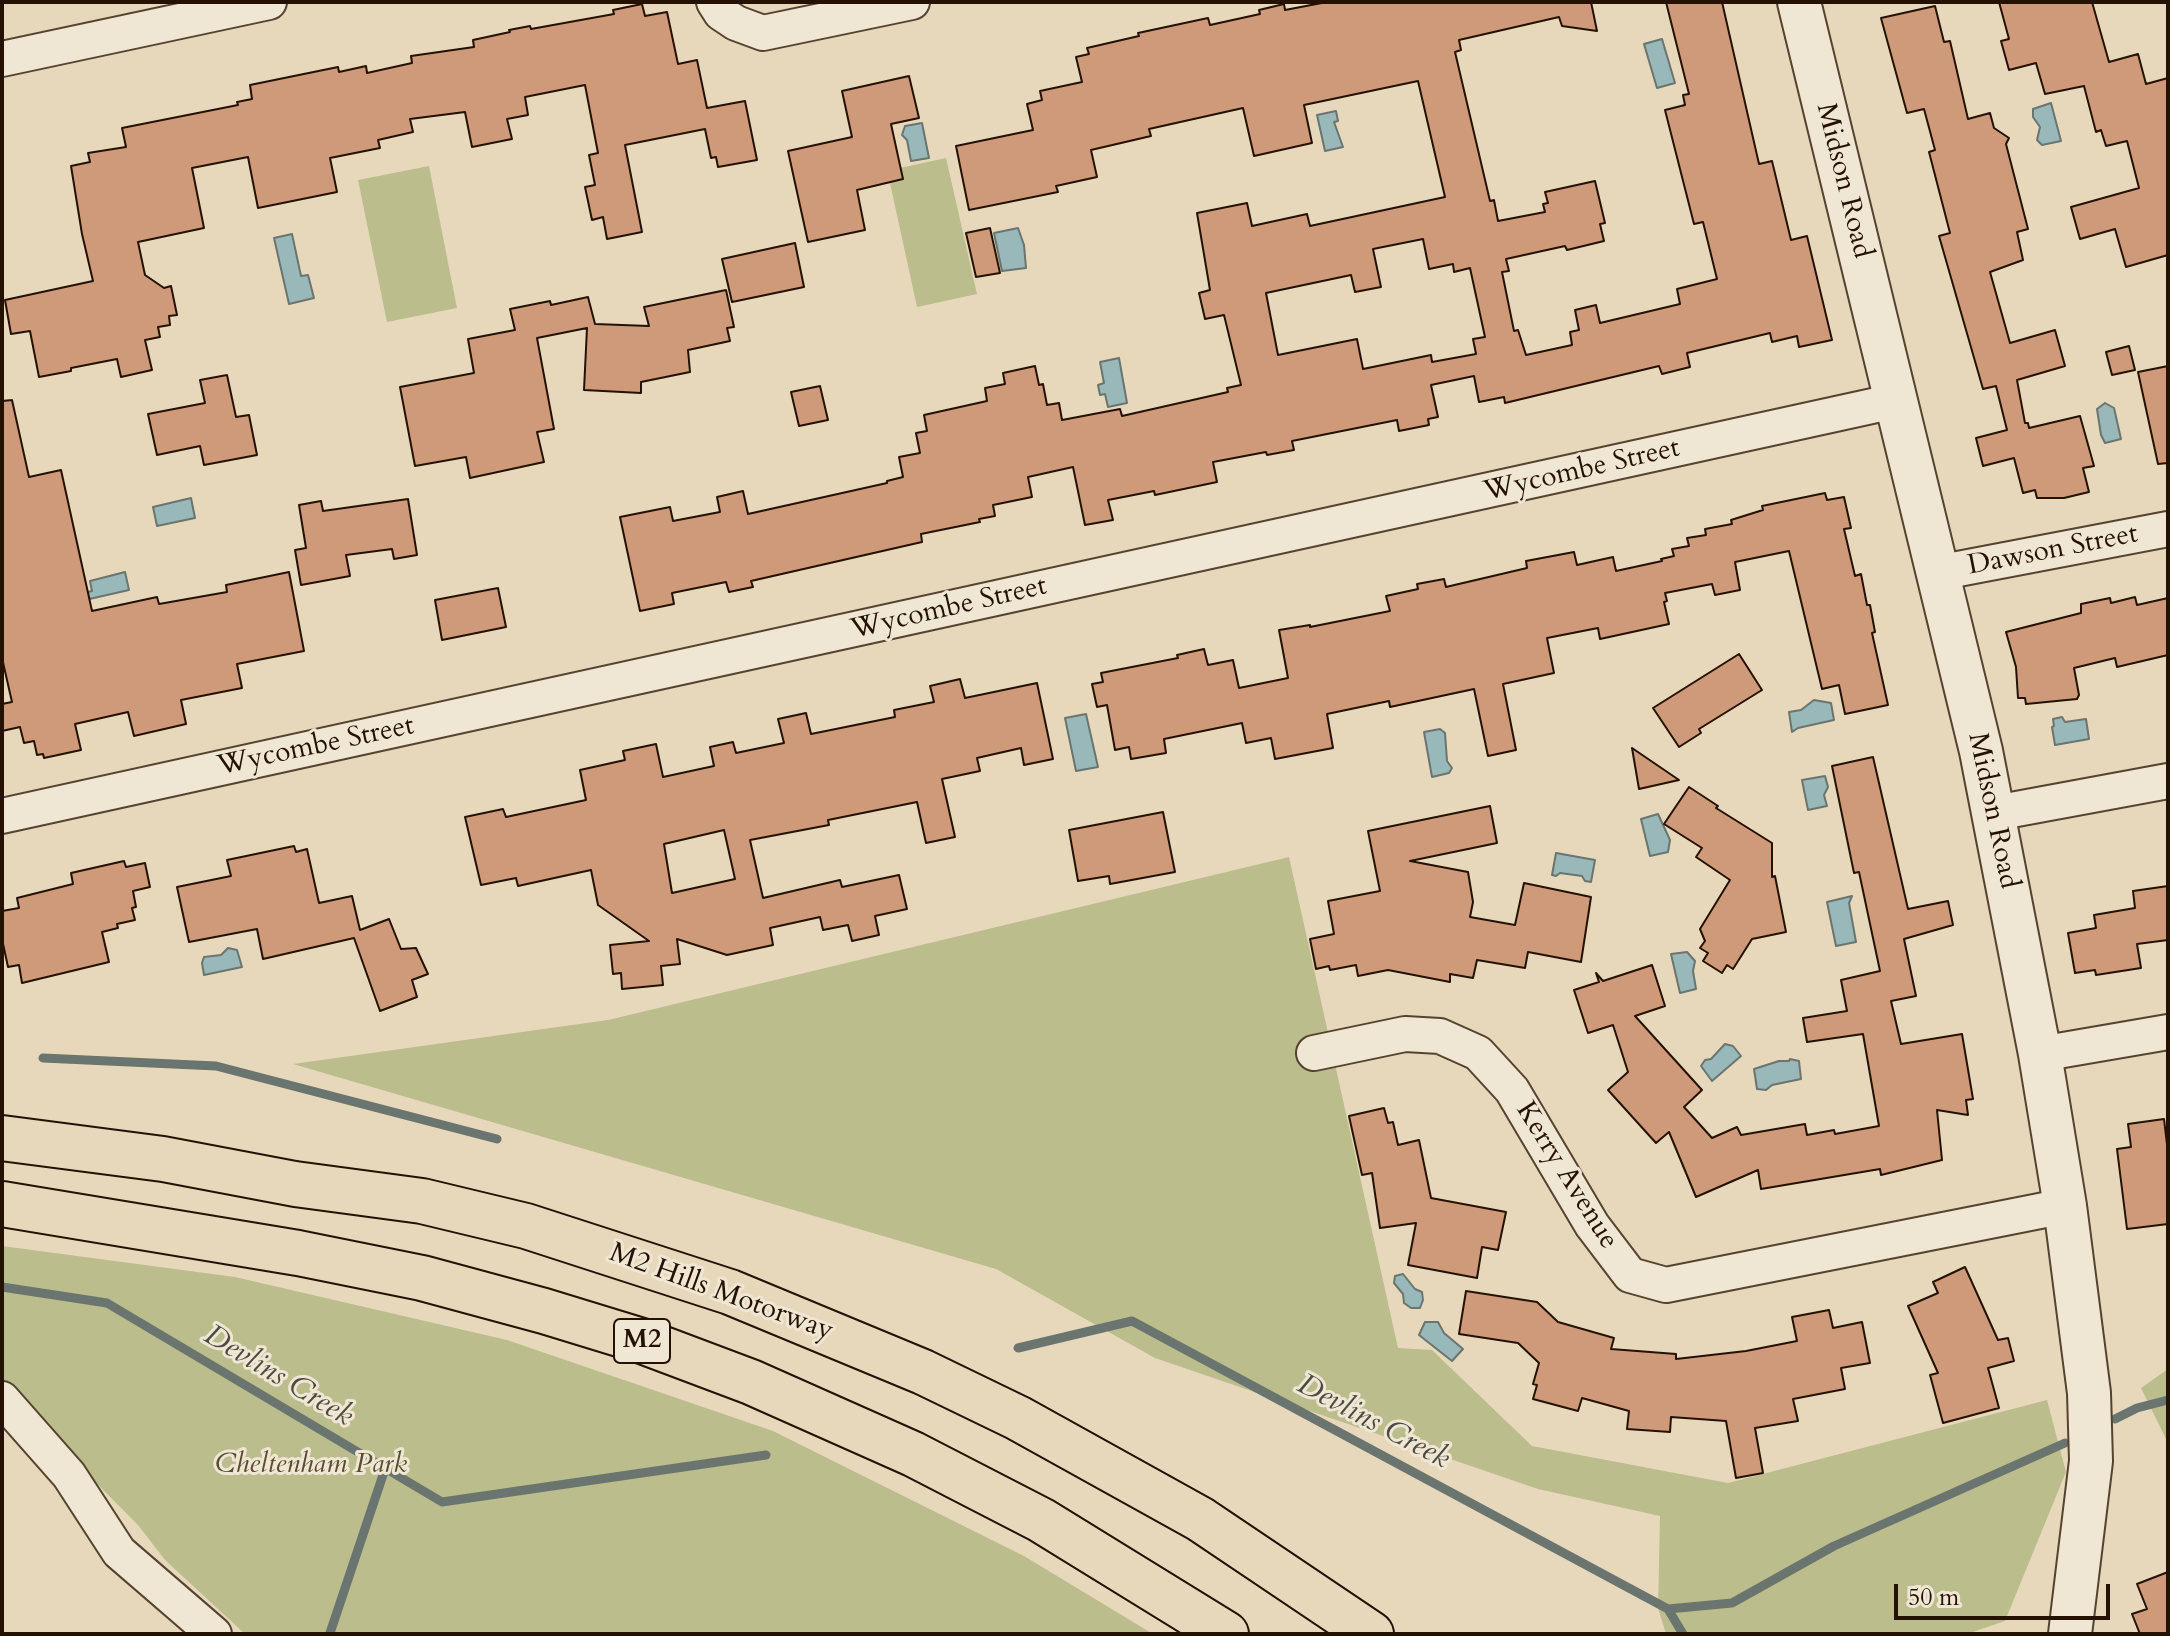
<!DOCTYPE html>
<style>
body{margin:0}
#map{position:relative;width:2170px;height:1636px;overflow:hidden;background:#e7d8bc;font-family:Cardo,serif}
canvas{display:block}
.frame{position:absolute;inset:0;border:4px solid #241100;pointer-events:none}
.scale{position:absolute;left:1894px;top:1584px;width:216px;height:36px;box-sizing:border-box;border:4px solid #241100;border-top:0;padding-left:10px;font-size:24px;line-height:28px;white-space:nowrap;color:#241100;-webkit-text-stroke:6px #efe6d3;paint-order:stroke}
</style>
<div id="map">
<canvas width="2170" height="1636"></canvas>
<div class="frame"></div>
<div class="scale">50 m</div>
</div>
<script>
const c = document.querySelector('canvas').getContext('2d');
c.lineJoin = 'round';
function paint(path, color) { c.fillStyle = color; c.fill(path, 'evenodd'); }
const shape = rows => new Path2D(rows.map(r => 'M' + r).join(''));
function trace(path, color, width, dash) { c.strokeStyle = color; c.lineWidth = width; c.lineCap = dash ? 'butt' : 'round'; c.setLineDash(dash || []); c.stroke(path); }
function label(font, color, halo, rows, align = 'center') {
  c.font = font + ' Cardo,serif'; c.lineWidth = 6; c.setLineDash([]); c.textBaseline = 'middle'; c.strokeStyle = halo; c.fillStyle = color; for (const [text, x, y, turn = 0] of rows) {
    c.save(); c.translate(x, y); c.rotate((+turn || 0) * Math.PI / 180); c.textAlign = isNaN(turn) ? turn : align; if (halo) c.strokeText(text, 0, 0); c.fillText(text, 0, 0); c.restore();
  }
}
const green = shape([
 [946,158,977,294,917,307,890,183,902,179,900,168],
 [429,166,457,308,387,322,358,180],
 [1289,857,1398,1348,1432,1350,1532,1446,1728,1483,2047,1400,2066,1472,2005,1621,1967,1634,1666,1634,1658,1608,1660,1516,1538,1489,1155,1358,996,1269,293,1064,608,1020],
 [2,1246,235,1277,507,1340,773,1431,1024,1556,1153,1634,245,1634,165,1560,138,1525,2,1388],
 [2168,1369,2168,1443,2141,1388]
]);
const water = shape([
 [1662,39,1675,83,1657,88,1644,44,1662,39],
 [2051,103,2061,141,2042,145,2037,140,2040,127,2033,117,2033,109,2051,103],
 [1336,111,1338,121,1334,122,1343,147,1325,151,1317,115,1336,111],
 [922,123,929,158,911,161,907,140,902,135,905,126,922,123],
 [1018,228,1024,245,1026,268,1002,271,994,233,1018,228],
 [292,234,301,276,308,275,314,298,289,304,274,238,292,234],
 [1119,358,1127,403,1108,407,1105,394,1100,395,1098,385,1104,383,1100,362,1119,358],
 [2105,403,2114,408,2121,439,2105,443,2101,435,2097,409,2105,403],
 [191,498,195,518,157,526,153,507,191,498],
 [125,572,129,590,85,600,84,593,92,591,90,581,125,572],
 [1814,700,1831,703,1834,720,1798,728,1792,732,1789,712,1801,710,1814,700],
 [1086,714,1098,767,1076,771,1065,718,1086,714],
 [2062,717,2065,722,2086,719,2089,739,2055,745,2052,727,2054,726,2053,719,2062,717],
 [1440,729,1445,733,1447,761,1452,768,1449,773,1432,777,1424,732,1440,729],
 [1825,776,1828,787,1824,795,1827,806,1808,810,1802,780,1825,776],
 [1658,814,1670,840,1668,852,1650,856,1641,819,1658,814],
 [1556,853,1595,860,1591,882,1585,881,1582,876,1560,873,1556,876,1552,875,1556,853],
 [1852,896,1849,903,1856,942,1836,946,1827,902,1852,896],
 [228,948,237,950,242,967,204,975,202,963,204,957,221,955,228,948],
 [1687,952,1695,961,1693,971,1696,989,1680,993,1671,954,1687,952],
 [1725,1044,1733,1046,1741,1056,1712,1081,1701,1066,1705,1060,1711,1059,1725,1044],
 [1790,1059,1799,1061,1801,1079,1772,1085,1766,1090,1757,1089,1754,1069,1779,1061,1789,1061,1790,1059],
 [1403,1274,1415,1289,1422,1292,1423,1300,1420,1308,1411,1308,1404,1303,1403,1294,1394,1283,1395,1276,1403,1274],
 [1425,1322,1438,1322,1444,1333,1463,1349,1452,1361,1419,1335,1425,1322]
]);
const stream = shape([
 [43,1058,216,1066,497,1139],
 [2,1287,107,1303,442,1502,766,1455],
 [1018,1348,1132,1321,1668,1609,1683,1634],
 [2115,1419,2137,1408,2168,1400],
 [1668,1609,1732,1603,1834,1546,2065,1443],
 [330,1633,385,1469]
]);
const building = shape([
 [1327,2,1591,2,1597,31,1562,26,1559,17,1459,40,1461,50,1455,52,1490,201,1494,200,1498,221,1545,212,1543,204,1548,203,1545,192,1595,181,1605,223,1600,224,1604,241,1567,250,1565,246,1506,259,1509,271,1502,272,1514,331,1518,330,1526,355,1572,345,1570,332,1579,330,1575,310,1596,305,1600,323,1680,304,1677,289,1717,279,1703,222,1694,224,1665,110,1685,105,1683,95,1689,94,1666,2,1722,2,1759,164,1772,161,1791,240,1807,236,1832,340,1799,347,1797,336,1772,342,1770,333,1687,353,1690,367,1662,374,1659,366,1505,403,1504,397,1479,402,1474,376,1431,385,1438,417,1428,419,1429,425,1399,431,1397,420,1292,441,1294,450,1267,455,1266,452,1213,462,1217,482,1155,495,1154,491,1108,500,1113,520,1085,525,1073,467,1028,477,1032,497,993,505,995,516,979,519,980,522,921,534,922,542,751,581,753,587,729,592,726,582,672,593,674,604,640,611,620,517,670,507,673,521,720,512,717,497,743,491,748,514,887,483,887,481,903,477,899,457,920,453,916,433,927,431,924,415,987,401,985,388,1005,384,1003,373,1035,366,1039,385,1043,384,1047,405,1059,403,1062,420,1120,409,1122,416,1228,392,1227,388,1241,385,1224,315,1205,319,1199,293,1210,290,1197,213,1247,203,1252,226,1307,214,1310,226,1445,197,1418,81,1304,105,1312,143,1254,156,1243,108,1149,129,1151,136,1091,150,1097,177,1056,186,1058,192,969,210,956,146,1033,130,1027,104,1042,100,1040,91,1082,82,1076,57,1089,54,1087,48,1139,36,1138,33,1208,18,1210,25,1260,14,1259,10,1284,4,1285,10,1327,2],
 [1423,239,1429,269,1453,264,1454,272,1470,268,1485,337,1473,339,1476,354,1432,362,1431,355,1363,369,1357,339,1278,355,1266,293,1351,275,1355,292,1381,287,1373,249,1423,239],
 [1999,2,2092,2,2109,62,2138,54,2146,84,2168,78,2168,255,2126,267,2115,229,2080,239,2071,207,2139,188,2127,141,2106,146,2101,130,2096,132,2084,86,2045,94,2036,63,2009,70,2001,41,2009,39,1999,2],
 [642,4,645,16,667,12,678,64,697,60,707,108,745,101,757,160,718,167,716,157,711,158,705,129,625,145,642,232,607,239,603,217,592,220,585,187,595,185,589,155,598,153,585,85,525,97,528,115,507,119,512,139,472,147,465,112,410,119,413,132,378,140,380,148,330,158,337,192,258,208,248,157,192,168,204,228,138,242,145,275,164,288,171,286,177,315,169,316,170,325,158,327,160,337,145,340,152,370,121,377,117,359,71,368,71,371,39,377,30,331,11,334,5,300,93,281,82,234,71,166,90,162,88,153,126,147,122,128,238,105,237,102,252,99,250,85,338,67,339,72,366,66,367,73,412,63,411,56,474,47,473,40,510,32,509,30,530,26,531,29,614,14,613,10,642,4],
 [1935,6,1944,42,1950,41,1968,119,1990,113,1994,128,2009,138,2006,144,2028,229,2017,232,2023,260,1990,272,2010,343,2055,330,2065,366,2017,380,2025,423,2028,423,2029,428,2080,416,2094,466,2083,468,2089,492,2064,498,2037,498,2035,490,2023,493,2014,458,1983,466,1976,438,2007,430,1996,386,1983,389,1939,236,1950,233,1929,152,1935,150,1924,109,1907,113,1881,18,1935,6],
 [909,76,919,118,891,124,903,179,857,190,865,230,808,242,788,151,852,137,842,91,909,76],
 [990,228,1000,273,976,277,966,233,990,228],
 [795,243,804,287,732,302,722,259,795,243],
 [726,290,734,327,727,328,730,341,688,350,690,372,641,382,641,393,584,390,587,328,537,338,554,429,537,432,544,462,470,478,466,457,415,466,400,387,474,373,468,339,515,330,510,309,550,301,551,305,588,297,595,324,649,326,644,307,726,290],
 [2129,346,2135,370,2112,375,2106,352,2129,346],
 [2168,366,2168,463,2158,464,2138,372,2168,366],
 [227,375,236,417,249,415,257,455,204,465,200,446,157,455,148,414,205,403,200,380,227,375],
 [820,386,828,420,799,426,791,392,820,386],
 [12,400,29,477,61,470,92,611,157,597,159,604,227,592,226,585,289,572,304,651,237,664,242,688,181,700,186,724,134,736,128,712,75,724,81,750,44,758,43,754,37,755,34,741,24,743,20,727,2,731,2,704,12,702,2,658,2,401,12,400],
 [1825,493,1827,500,1844,497,1851,528,1844,529,1855,576,1861,574,1867,605,1870,605,1875,632,1872,633,1888,705,1845,714,1839,685,1822,689,1789,551,1735,562,1740,590,1715,595,1712,584,1665,593,1667,601,1664,602,1669,624,1600,639,1598,628,1547,638,1554,673,1503,684,1516,750,1488,756,1474,689,1390,707,1389,701,1327,714,1333,748,1275,759,1271,738,1246,743,1242,723,1164,739,1166,753,1131,759,1129,747,1115,750,1107,705,1097,707,1092,684,1103,682,1101,673,1178,658,1177,655,1204,649,1208,665,1233,660,1239,688,1288,678,1279,630,1310,625,1310,627,1390,611,1386,596,1418,589,1417,584,1444,579,1446,587,1527,568,1526,561,1574,552,1577,565,1613,557,1616,571,1662,561,1661,559,1674,556,1672,549,1689,546,1687,538,1706,535,1705,529,1732,524,1731,520,1763,510,1762,506,1825,493],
 [408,499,417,555,394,559,392,549,346,555,350,576,301,585,295,550,306,548,299,505,321,501,323,511,408,499],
 [498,588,506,627,442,640,435,600,498,588],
 [2135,597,2137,605,2168,598,2168,655,2117,667,2115,658,2074,668,2079,695,2077,699,2026,704,2025,698,2018,698,2016,667,2006,632,2081,613,2081,604,2110,598,2111,603,2135,597],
 [1739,654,1762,690,1699,729,1701,733,1679,747,1653,708,1739,654],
 [960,679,965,698,1037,683,1053,759,1024,765,1021,748,977,758,980,771,942,779,955,837,926,843,917,802,828,820,829,825,750,840,763,898,840,880,842,887,899,875,907,909,875,916,879,935,852,941,848,925,823,930,820,917,770,928,773,945,727,955,677,939,680,964,661,966,663,985,622,989,621,973,613,974,610,945,649,941,598,905,591,870,518,886,516,878,481,885,465,817,503,809,506,817,586,800,580,770,625,760,623,751,656,744,663,777,714,766,710,747,733,742,736,753,784,743,778,719,806,713,811,734,895,717,894,710,934,702,930,686,960,679],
 [724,830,735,879,672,893,664,844,724,830],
 [1632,748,1679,780,1639,789,1632,748],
 [1873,757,1908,909,1948,901,1953,925,1904,939,1916,996,1891,1001,1901,1044,1962,1034,1973,1099,1966,1100,1968,1115,1937,1110,1942,1160,1881,1175,1880,1169,1761,1189,1758,1170,1696,1197,1669,1132,1656,1143,1608,1090,1628,1072,1613,1025,1588,1033,1574,990,1599,982,1596,973,1603,981,1652,965,1665,1006,1635,1016,1702,1090,1684,1107,1712,1138,1737,1127,1741,1135,1805,1124,1807,1135,1834,1130,1835,1134,1879,1126,1863,1034,1807,1042,1803,1018,1847,1011,1841,980,1880,971,1859,872,1854,873,1832,766,1873,757],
 [1689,787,1718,806,1716,808,1772,843,1772,877,1775,876,1786,932,1752,939,1733,969,1727,965,1722,973,1703,961,1708,953,1700,948,1705,941,1700,929,1730,880,1696,857,1702,848,1664,824,1689,787],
 [1490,806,1497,843,1410,861,1468,872,1473,902,1470,917,1515,925,1524,883,1591,897,1581,962,1528,952,1525,968,1477,960,1473,978,1450,974,1450,982,1388,970,1358,976,1356,965,1330,970,1329,966,1316,969,1310,939,1334,934,1328,901,1380,891,1368,831,1490,806],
 [1163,812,1175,872,1110,884,1109,876,1078,881,1069,830,1163,812],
 [294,846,296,852,307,849,319,903,352,896,360,930,389,919,401,949,416,948,428,974,412,980,417,997,380,1011,354,938,263,959,257,929,189,942,177,887,231,876,227,860,294,846],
 [124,861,126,867,145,863,150,887,133,891,136,907,132,908,135,920,117,924,118,928,102,932,109,962,22,983,19,965,8,967,2,939,2,911,19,908,17,898,73,884,71,873,124,861],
 [2168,886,2168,940,2137,944,2141,968,2096,975,2095,970,2075,973,2068,933,2096,928,2094,915,2135,908,2133,891,2168,886],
 [1384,1108,1388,1123,1393,1122,1398,1145,1419,1140,1431,1198,1506,1212,1498,1250,1482,1247,1477,1278,1408,1265,1416,1223,1380,1228,1372,1173,1362,1175,1349,1116,1384,1108],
 [2164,1119,2168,1153,2168,1224,2127,1229,2117,1149,2131,1147,2128,1124,2164,1119],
 [1965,1267,1998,1340,2008,1338,2014,1361,1988,1368,1999,1408,1943,1423,1930,1375,1938,1373,1908,1306,1938,1293,1933,1282,1965,1267],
 [1466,1291,1537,1302,1558,1322,1614,1338,1611,1349,1676,1354,1676,1359,1746,1351,1797,1341,1792,1317,1829,1310,1833,1328,1862,1322,1870,1363,1841,1368,1845,1389,1793,1399,1798,1421,1755,1428,1763,1473,1736,1478,1726,1421,1671,1417,1670,1432,1627,1429,1629,1411,1582,1398,1578,1411,1533,1399,1537,1385,1533,1384,1539,1363,1518,1343,1459,1334,1466,1291],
 [2168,1572,2168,1634,2140,1634,2132,1614,2147,1609,2137,1584,2168,1572]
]);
const minor = shape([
 [714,2,721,13,736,23,763,33,912,2],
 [2,59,269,2],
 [1937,573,2168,529],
 [1995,813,2168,781],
 [2,816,1895,401],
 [1314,1053,1405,1034,1440,1036,1478,1053,1512,1090,1592,1225,1630,1275,1666,1285,2065,1206],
 [2040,1054,2168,1032],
 [2,1399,69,1475,119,1552,214,1634]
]);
const tertiary = shape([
 [1799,2,1981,751,2040,1054,2065,1206,2089,1393,2091,1461,2070,1634]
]);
const motorway = shape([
 [2,1138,163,1159,295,1184,422,1201,526,1226,730,1292,923,1372,1018,1418,1200,1519,1371,1634],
 [2,1204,298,1253,422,1278,544,1311,642,1341,751,1382,913,1454,1041,1520,1226,1634]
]);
const shields = [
 [642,1341,56]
];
const shieldNames = [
 ["M2",642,1341]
];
const streetNames = [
 ["Midson Road",1843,181,76],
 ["Wycombe Street",1582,471,-13],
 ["Dawson Street",2053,551,-11],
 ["Wycombe Street",949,609,-13],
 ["Wycombe Street",316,747,-12],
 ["Midson Road",1992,811,78],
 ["Kerry Avenue",1566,1176,58],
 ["M2 Hills Motorway",721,1293,20]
];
const parkNames = [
 ["Cheltenham Park",311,1466]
];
const waterNames = [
 ["Devlins Creek",278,1377,31],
 ["Devlins Creek",1373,1423,28]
];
paint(green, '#bbbd8d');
paint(water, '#99b8b9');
trace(water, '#6a756f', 2);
trace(stream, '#6a756f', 9);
paint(building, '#cf9a7a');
trace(building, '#241100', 2);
trace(minor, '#55432f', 38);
trace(tertiary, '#55432f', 46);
trace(motorway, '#241100', 48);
trace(minor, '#efe6d3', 34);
trace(tertiary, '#efe6d3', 42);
trace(motorway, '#e7d8bc', 44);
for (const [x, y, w] of shields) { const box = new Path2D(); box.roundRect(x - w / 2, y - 22, w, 44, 6); c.fillStyle = '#efe6d3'; c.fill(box); trace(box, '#241100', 2); }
label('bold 26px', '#241100', null, shieldNames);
label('28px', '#241100', '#efe6d3', streetNames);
label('italic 28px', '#594d31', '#efe6d3', parkNames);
label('italic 30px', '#4d4b41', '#efe6d3', waterNames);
</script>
